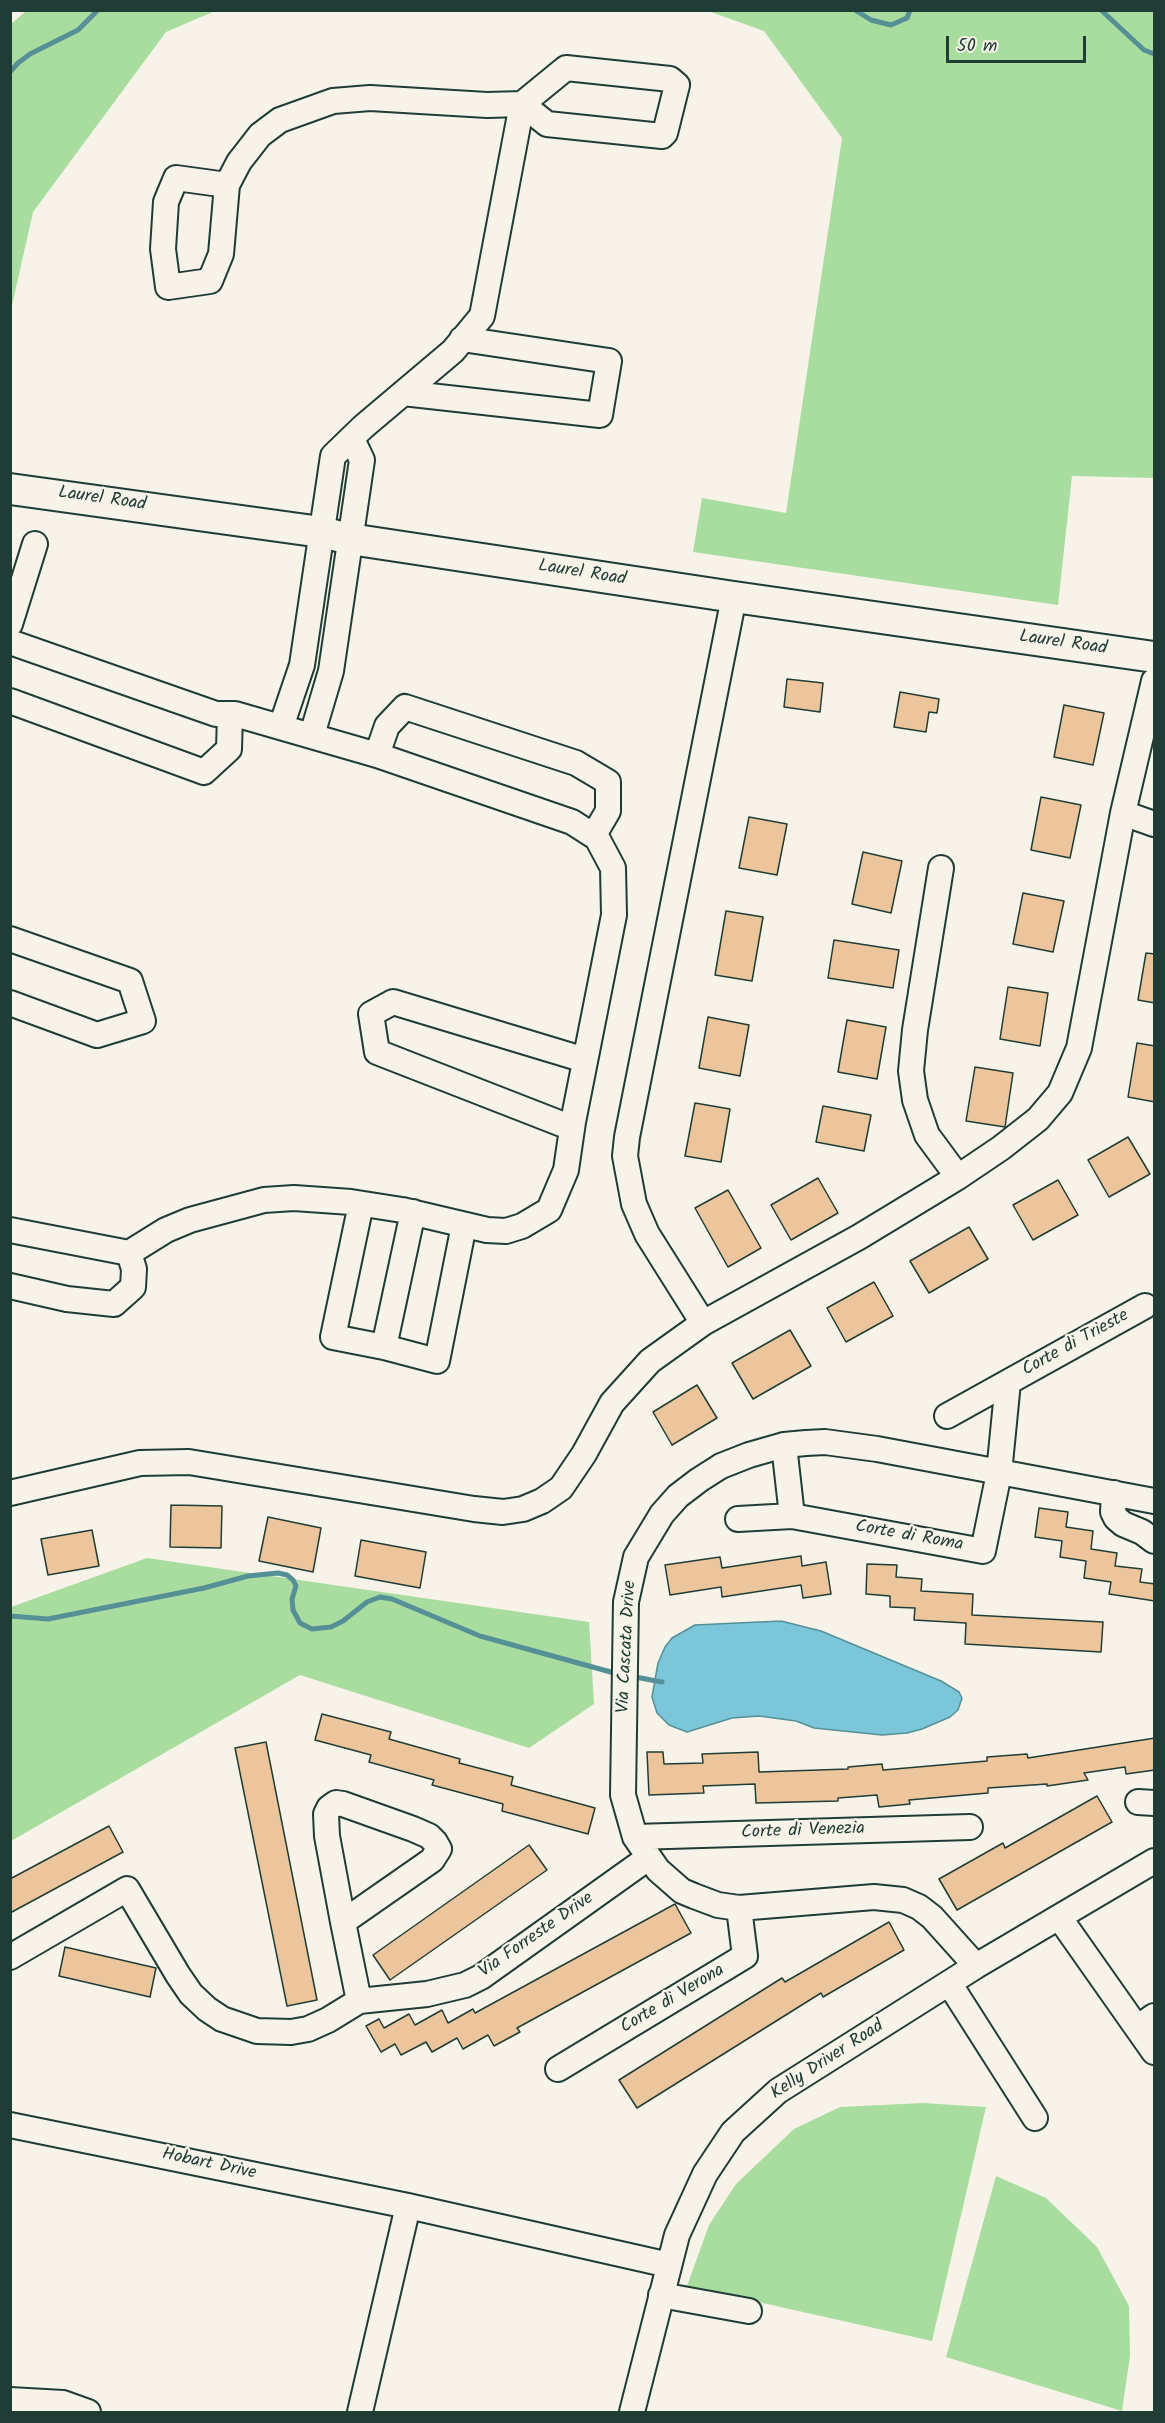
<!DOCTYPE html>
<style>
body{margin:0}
#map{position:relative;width:1165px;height:2423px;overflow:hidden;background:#f7f3e8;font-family:Kalam,sans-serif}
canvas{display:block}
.frame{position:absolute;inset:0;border:12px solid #1f3d34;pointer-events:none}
.scale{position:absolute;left:946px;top:36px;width:140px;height:27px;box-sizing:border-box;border:3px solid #1f3d34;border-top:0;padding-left:8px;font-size:18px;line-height:21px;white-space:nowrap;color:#1f3d34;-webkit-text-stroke:4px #f7f3e8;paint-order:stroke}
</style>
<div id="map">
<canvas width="1165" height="2423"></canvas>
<div class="frame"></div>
<div class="scale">50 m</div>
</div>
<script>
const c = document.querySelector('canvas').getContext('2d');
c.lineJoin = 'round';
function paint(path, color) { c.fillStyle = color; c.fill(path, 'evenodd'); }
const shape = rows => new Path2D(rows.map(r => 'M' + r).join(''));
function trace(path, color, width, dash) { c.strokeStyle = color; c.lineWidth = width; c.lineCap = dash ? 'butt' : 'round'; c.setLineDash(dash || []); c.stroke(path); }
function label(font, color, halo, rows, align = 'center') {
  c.font = font + ' Kalam,sans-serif'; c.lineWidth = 4.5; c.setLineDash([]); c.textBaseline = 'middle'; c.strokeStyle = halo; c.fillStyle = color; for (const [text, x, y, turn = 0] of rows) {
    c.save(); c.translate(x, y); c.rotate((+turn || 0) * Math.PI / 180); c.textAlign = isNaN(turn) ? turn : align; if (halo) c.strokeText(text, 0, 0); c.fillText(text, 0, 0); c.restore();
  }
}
const green = shape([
 [26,11,215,11,166,32,33,212,11,310,11,24],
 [708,11,1154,11,1154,478,1072,476,1058,605,693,552,702,498,786,513,842,138,764,31],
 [147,1558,589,1622,594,1704,529,1748,300,1675,11,1841,11,1607],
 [923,2103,986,2107,932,2341,687,2286,709,2225,736,2184,794,2129,840,2107],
 [996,2176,1046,2198,1097,2247,1129,2306,1130,2356,1122,2411,946,2357]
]);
const water = shape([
 [781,1621,821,1631,941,1681,959,1692,962,1698,958,1710,950,1717,922,1729,907,1733,882,1735,814,1728,796,1721,759,1716,732,1718,687,1732,669,1725,657,1713,652,1697,658,1663,665,1647,672,1638,695,1625,781,1621]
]);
const stream = shape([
 [855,10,871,20,891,25,907,18,910,10],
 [1101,10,1144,50,1154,54],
 [10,72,18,63,30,54,78,30,98,10],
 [10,1616,48,1619,204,1588,248,1576,278,1573,287,1575,293,1580,296,1586,292,1599,293,1610,300,1623,312,1629,331,1627,343,1621,367,1602,380,1597,392,1599,480,1636,618,1674],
 [630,1676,662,1682]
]);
const building = shape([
 [787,679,823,683,820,712,784,707,787,679],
 [900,692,939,699,937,713,929,712,926,732,894,727,900,692],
 [1064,705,1104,713,1093,765,1054,757,1064,705],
 [1041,797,1081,805,1070,858,1031,850,1041,797],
 [749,817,787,824,777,875,739,868,749,817],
 [863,852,902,861,891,913,852,904,863,852],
 [1023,893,1064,901,1053,952,1013,944,1023,893],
 [726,911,763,917,752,981,715,975,726,911],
 [834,940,899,950,893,988,828,978,834,940],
 [1146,953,1155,954,1155,1003,1138,1000,1146,953],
 [1008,987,1048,993,1040,1046,1000,1039,1008,987],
 [708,1017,749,1025,740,1076,699,1068,708,1017],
 [847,1020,886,1027,877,1079,838,1072,847,1020],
 [1137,1043,1155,1046,1155,1102,1128,1097,1137,1043],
 [975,1067,1013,1073,1005,1127,966,1121,975,1067],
 [695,1103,730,1109,721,1162,685,1156,695,1103],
 [823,1106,871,1115,864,1151,816,1142,823,1106],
 [1128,1137,1150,1174,1109,1197,1088,1160,1128,1137],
 [818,1178,838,1213,791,1240,771,1205,818,1178],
 [1058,1180,1078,1215,1033,1240,1013,1205,1058,1180],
 [728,1190,761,1248,728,1267,695,1208,728,1190],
 [969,1227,988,1259,929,1293,910,1261,969,1227],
 [874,1282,893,1316,846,1342,827,1308,874,1282],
 [790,1330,811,1366,753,1399,732,1363,790,1330],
 [697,1385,717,1418,672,1445,653,1412,697,1385],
 [171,1505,222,1506,221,1548,170,1547,171,1505],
 [1039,1508,1068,1512,1066,1527,1093,1531,1091,1549,1117,1553,1115,1566,1142,1569,1140,1582,1155,1584,1155,1601,1109,1594,1111,1582,1084,1578,1086,1561,1060,1557,1062,1541,1035,1537,1039,1508],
 [268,1517,321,1528,313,1572,259,1561,268,1517],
 [92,1530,99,1566,48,1575,41,1539,92,1530],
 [361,1540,426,1552,420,1588,355,1576,361,1540],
 [801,1556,802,1566,826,1562,831,1594,803,1598,801,1585,722,1597,721,1587,670,1595,665,1565,720,1557,722,1568,801,1556],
 [867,1564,897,1565,896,1577,922,1579,921,1591,973,1594,972,1615,1103,1622,1101,1652,965,1644,966,1623,914,1620,915,1608,890,1607,890,1596,866,1594,867,1564],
 [322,1714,391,1732,389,1739,460,1759,459,1763,513,1777,511,1785,595,1808,588,1834,502,1811,503,1804,432,1785,434,1780,369,1762,371,1755,315,1740,322,1714],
 [1155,1738,1155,1770,1126,1774,1125,1767,1084,1773,1088,1780,1047,1786,1047,1784,988,1788,988,1793,909,1800,910,1804,879,1807,877,1795,838,1798,838,1801,756,1803,755,1784,703,1786,704,1793,649,1795,647,1752,663,1752,664,1764,703,1763,702,1754,758,1752,759,1772,848,1769,848,1767,882,1764,883,1770,987,1761,987,1757,1027,1754,1028,1758,1155,1738],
 [266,1742,317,2000,287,2006,235,1748,266,1742],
 [1097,1796,1112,1822,957,1910,939,1879,1003,1843,1005,1848,1097,1796],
 [109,1826,123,1852,10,1913,10,1879,109,1826],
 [529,1845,547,1870,390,1980,373,1955,529,1845],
 [675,1904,691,1933,517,2028,520,2032,494,2046,488,2035,463,2049,457,2038,432,2052,426,2042,401,2055,395,2044,381,2052,366,2026,379,2019,384,2028,409,2014,415,2025,442,2010,448,2023,473,2009,475,2013,675,1904],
 [889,1922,904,1950,823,1997,821,1993,637,2108,619,2080,782,1978,785,1982,889,1922],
 [65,1947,156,1968,150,1997,59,1976,65,1947]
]);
const minor = shape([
 [566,68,670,79,677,85,665,133,662,136,547,124,522,104,566,68],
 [227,185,176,178,166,202,163,249,168,287,210,281,221,254,227,185,239,162,260,135,280,120,333,101,370,98,487,105,522,104],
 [403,393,600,415,609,361,462,339],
 [10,624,35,544],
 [10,642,216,714,235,714,377,755,572,822,597,838,613,868,614,915,573,1122,566,1170,549,1210,522,1226,506,1231,487,1230,402,1210,351,1202,294,1198,264,1200,190,1220,166,1230,129,1253],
 [10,701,204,772,229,749,230,714],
 [281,727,302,665,333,456,363,427,453,351,482,316,522,104],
 [312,735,331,671,362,460,352,439],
 [377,755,387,726,405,707,576,763,608,782,608,811,594,835],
 [1123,813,1154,824],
 [941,868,915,1030,911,1071,915,1100,927,1135,958,1177],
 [10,939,130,981,143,1021,97,1035,10,1003],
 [572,1128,377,1052,371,1014,393,1002,585,1060],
 [361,1204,333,1337,384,1347,413,1212],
 [10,1230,129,1253,134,1269,133,1287,114,1304,67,1299,10,1286],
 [703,1323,647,1234,634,1204,625,1156,627,1137,734,597],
 [384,1347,437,1361,464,1225],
 [947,1416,1145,1306],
 [784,1445,792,1516],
 [10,1493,140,1463,189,1462,474,1509,503,1512,523,1509,542,1501,561,1488,584,1454,612,1403,650,1361,703,1323,859,1237,958,1177,1001,1148,1038,1119,1060,1093,1079,1048,1123,813,1154,681],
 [1114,1493,1113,1512,1116,1518,1123,1524,1142,1532,1154,1541],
 [738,1519,792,1516,983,1551,999,1473,1008,1382],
 [1138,1802,1154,1803],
 [635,1837,970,1827],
 [1059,1917,1154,2052],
 [343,1922,432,1860,439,1849,435,1842,429,1836,413,1829,343,1804,336,1803,329,1808,326,1814,327,1836,343,1922,359,2001],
 [10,1957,127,1889,178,1975,191,1994,207,2009,222,2019,257,2031,291,2032,308,2029,328,2020,359,2001,427,1994,465,1985,481,1977,648,1858],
 [976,1966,932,1917,919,1907,903,1900,874,1897,739,1908,718,1905,694,1896,682,1891,658,1870,635,1837,623,1795,626,1602,636,1557,662,1514,678,1496,699,1480,721,1466,749,1455,784,1445,806,1443,825,1442,877,1449,1154,1501],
 [949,1983,1035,2118],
 [1137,2028,1154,2016],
 [558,2069,745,1956,739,1908],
 [10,2125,408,2206,669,2265],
 [661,2295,749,2311],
 [10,2400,63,2403,88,2412],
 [360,2412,408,2206],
 [632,2412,677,2235,705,2174,733,2132,778,2091,976,1966,1154,1861]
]);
const major = shape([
 [10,489,321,532,350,539,734,597,1154,657]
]);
const streetNames = [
 ["Laurel Road",102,500,8],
 ["Laurel Road",582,574,9],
 ["Laurel Road",1063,644,8],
 ["Corte di Trieste",1076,1344,-29],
 ["Corte di Roma",909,1537,10],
 ["Via Cascata Drive",628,1647,-87],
 ["Corte di Venezia",803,1832,-2],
 ["Via Forreste Drive",537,1936,-35],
 ["Corte di Verona",673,2000,-31],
 ["Kelly Driver Road",828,2061,-33],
 ["Hobart Drive",209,2165,12]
];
paint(green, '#a9dd9f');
paint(water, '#7bc7d9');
trace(water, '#569097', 1.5);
trace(stream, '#569097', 5);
paint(building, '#edc59d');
trace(building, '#1f3d34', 1.5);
trace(minor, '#1f3d34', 28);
trace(major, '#1f3d34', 34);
trace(minor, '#f7f3e8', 24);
trace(major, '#f7f3e8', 30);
label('18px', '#1f3d34', '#f7f3e8', streetNames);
</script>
